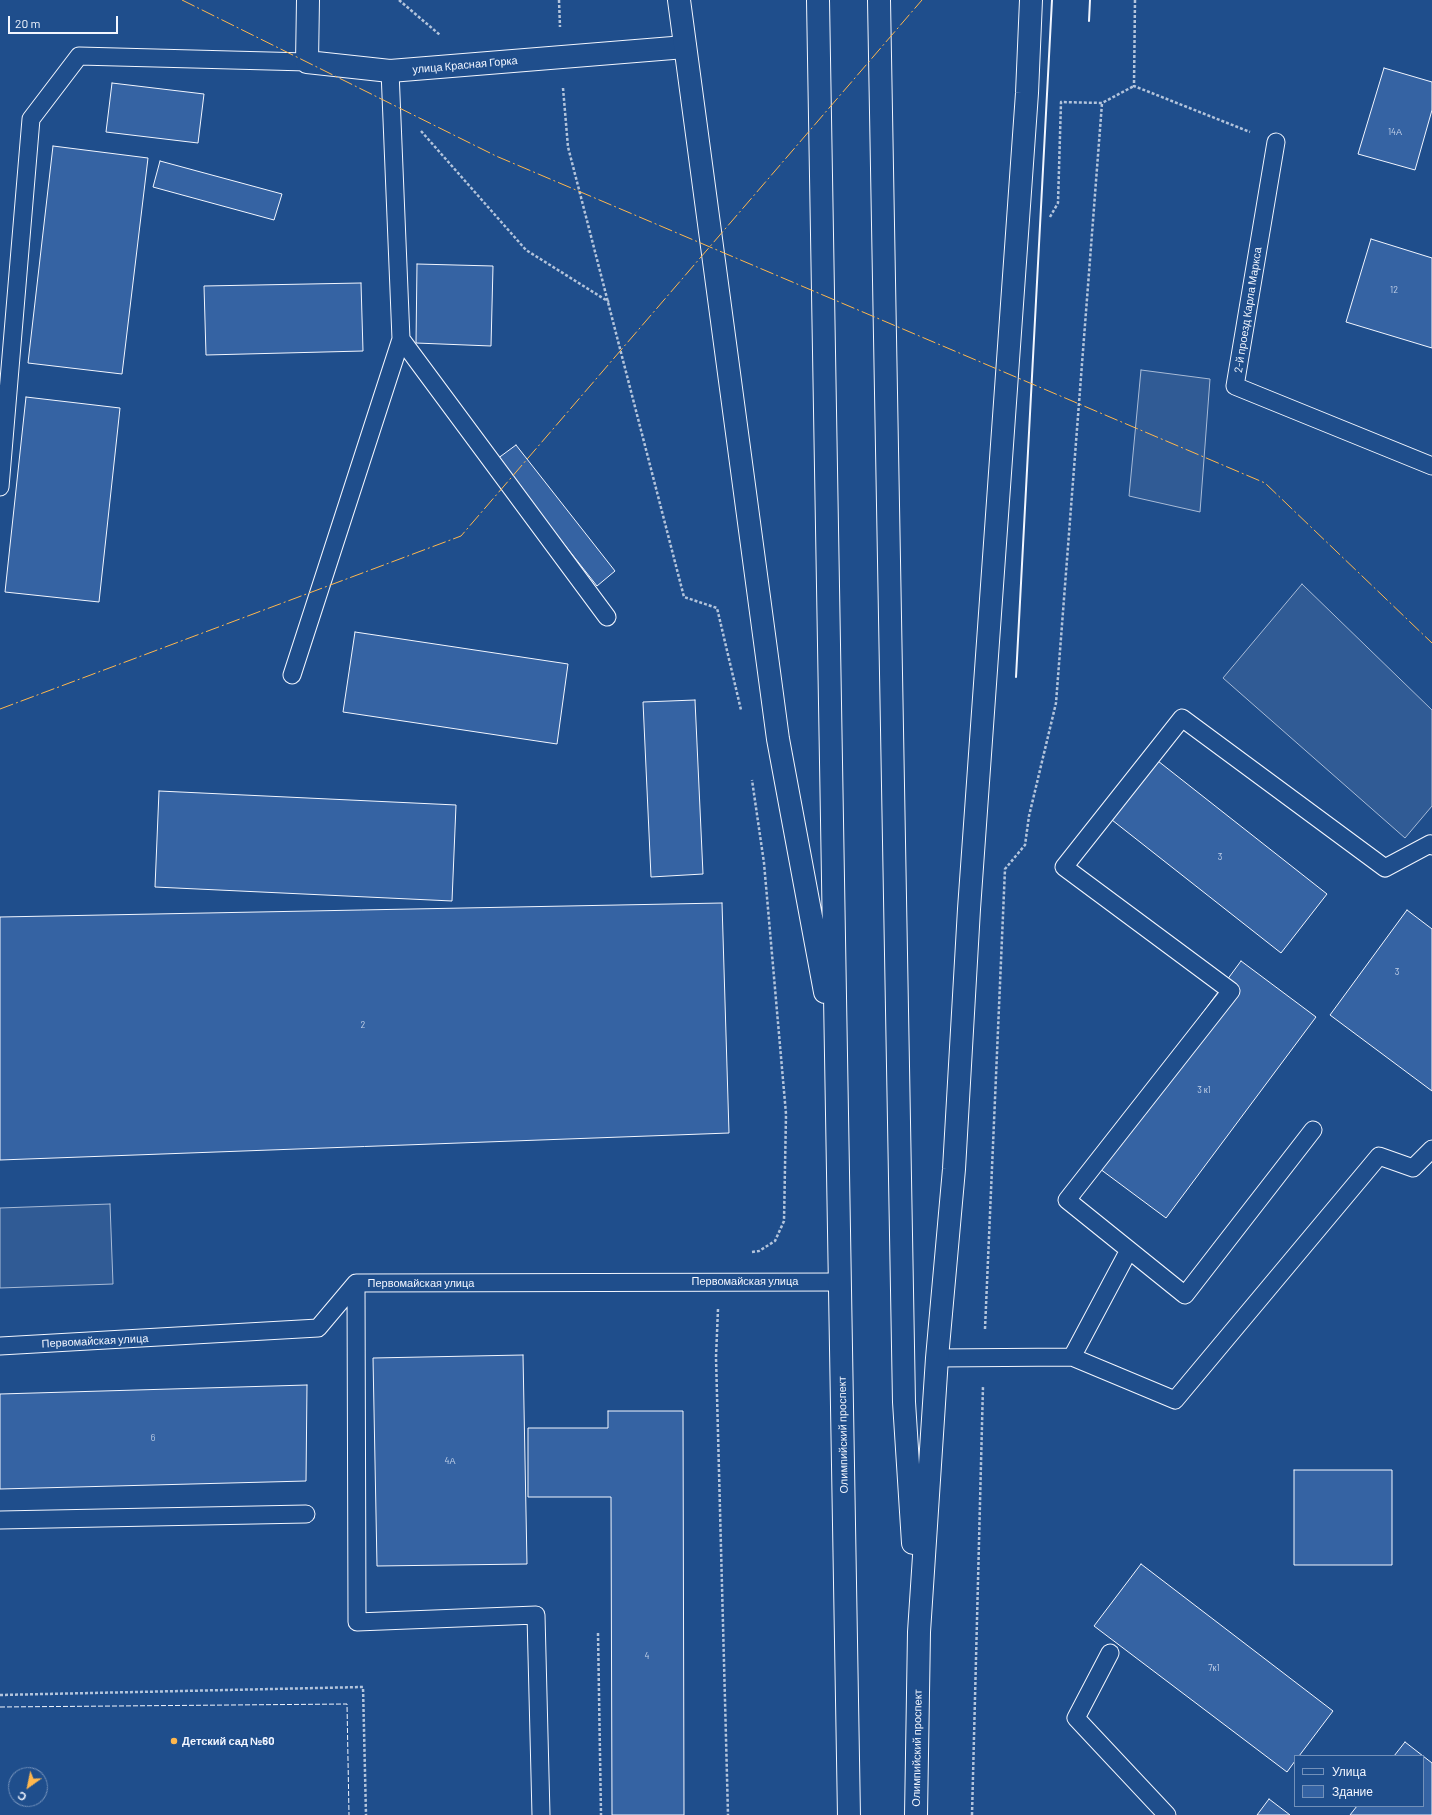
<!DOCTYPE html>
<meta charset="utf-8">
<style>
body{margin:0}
#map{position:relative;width:1432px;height:1815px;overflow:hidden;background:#1f4e8c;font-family:Barlow,sans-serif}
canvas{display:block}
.legend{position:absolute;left:1294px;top:1755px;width:130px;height:52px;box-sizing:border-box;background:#1f4e8c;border:1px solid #7391ba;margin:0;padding:5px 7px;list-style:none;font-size:12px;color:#f2f6ff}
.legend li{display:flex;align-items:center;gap:8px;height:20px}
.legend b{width:20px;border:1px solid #7391ba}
.north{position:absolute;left:8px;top:1767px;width:40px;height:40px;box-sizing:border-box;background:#1f4e8c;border:1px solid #7391ba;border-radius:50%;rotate:213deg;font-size:11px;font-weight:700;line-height:16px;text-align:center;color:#f2f6ff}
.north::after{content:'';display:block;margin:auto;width:14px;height:18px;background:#ffb74d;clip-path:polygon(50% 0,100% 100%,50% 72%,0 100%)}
.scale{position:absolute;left:8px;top:16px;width:110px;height:18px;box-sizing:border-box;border:2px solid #f2f6ff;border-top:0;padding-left:5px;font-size:12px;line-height:14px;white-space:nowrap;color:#f2f6ff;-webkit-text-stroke:3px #1f4e8c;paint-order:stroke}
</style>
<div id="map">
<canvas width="1432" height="1815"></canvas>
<ul class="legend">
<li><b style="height:5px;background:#1f4e8c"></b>Улица</li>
<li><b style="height:11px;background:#3563a3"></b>Здание</li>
</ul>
<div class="north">С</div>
<div class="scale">20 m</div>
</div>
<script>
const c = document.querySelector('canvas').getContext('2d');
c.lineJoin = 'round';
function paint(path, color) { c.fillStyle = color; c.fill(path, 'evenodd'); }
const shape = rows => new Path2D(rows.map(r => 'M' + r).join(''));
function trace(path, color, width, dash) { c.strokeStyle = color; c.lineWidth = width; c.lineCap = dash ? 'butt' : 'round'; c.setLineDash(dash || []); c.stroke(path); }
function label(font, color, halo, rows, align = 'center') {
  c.font = font + ' Barlow,sans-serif'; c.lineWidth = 3; c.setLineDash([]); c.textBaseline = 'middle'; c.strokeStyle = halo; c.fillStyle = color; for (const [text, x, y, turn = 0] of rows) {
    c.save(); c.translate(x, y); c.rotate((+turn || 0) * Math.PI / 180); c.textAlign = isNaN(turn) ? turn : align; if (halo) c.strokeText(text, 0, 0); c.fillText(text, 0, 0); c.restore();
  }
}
const built = shape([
 [1141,370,1210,379,1200,512,1129,496,1141,370],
 [1302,584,1432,710,1432,806,1405,838,1223,678,1302,584],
 [110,1204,113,1284,0,1288,0,1208,110,1204]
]);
const building = shape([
 [1384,68,1432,82,1432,110,1415,170,1358,154,1384,68],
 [112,83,204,94,198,143,106,132,112,83],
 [53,146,148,158,122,374,28,363,53,146],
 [160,161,282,194,274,220,153,187,160,161],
 [1371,239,1432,258,1432,348,1346,322,1371,239],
 [417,264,493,266,491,346,416,343,417,264],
 [361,283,363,351,206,355,204,286,361,283],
 [26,397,120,408,99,602,5,592,26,397],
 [516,445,615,571,597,586,497,459,516,445],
 [355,632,568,664,557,744,343,712,355,632],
 [695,700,703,874,651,877,643,702,695,700],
 [1158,761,1327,894,1281,953,1112,820,1158,761],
 [159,791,456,805,452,901,155,887,159,791],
 [722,903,729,1133,0,1160,0,917,722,903],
 [1407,910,1432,929,1432,1091,1330,1015,1407,910],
 [1241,961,1316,1017,1166,1218,1092,1163,1241,961],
 [523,1355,527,1564,377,1566,373,1358,523,1355],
 [307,1385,306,1481,0,1489,0,1394,307,1385],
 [608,1411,683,1411,684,1815,612,1815,611,1497,528,1497,528,1428,608,1428,608,1411],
 [1294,1470,1392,1470,1392,1565,1294,1565,1294,1470],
 [1141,1564,1333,1711,1299,1756,1295,1756,1295,1761,1287,1772,1094,1626,1141,1564],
 [1405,1742,1423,1756,1394,1756,1405,1742],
 [1423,1756,1432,1763,1432,1815,1350,1815,1357,1806,1423,1806,1423,1756],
 [1269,1799,1290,1815,1257,1815,1269,1799]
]);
const path = shape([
 [399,0,440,35],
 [559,0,560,27],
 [1135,0,1134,86,1250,132],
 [563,88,568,147,684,597,717,608,741,710],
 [421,131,526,250,609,302],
 [1050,217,1058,203,1061,102,1102,103,1134,86],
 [752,1252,759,1251,775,1241,784,1221,786,1114,764,863,752,780],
 [718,1309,716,1357,728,1815],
 [985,1329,1005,869,1025,845,1029,816,1056,703,1102,103],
 [598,1633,601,1815],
 [0,1695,363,1687,366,1815],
 [972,1815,983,1386]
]);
const lane = shape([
 [1276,142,1235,386,1432,466],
 [401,339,607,617],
 [0,487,31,119,79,56,307,62],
 [292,675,401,339,390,71],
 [1313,1130,1185,1295,1067,1200,1231,991,1064,867,1182,718,1385,868,1430,844,1432,846],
 [356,1283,357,1622,536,1615,541,1815],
 [0,1346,318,1328,356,1283,840,1282],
 [1072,1357,1175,1400,1379,1156,1413,1168,1432,1149],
 [937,1358,1072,1357,1129,1250],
 [0,1520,306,1514],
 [1110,1653,1076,1718,1167,1815]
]);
const street = shape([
 [308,0,307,62,390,71,685,47]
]);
const secondary = shape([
 [679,0,778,739,825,992],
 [818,0,849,1815],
 [879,0,904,1402,913,1543],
 [916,1815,919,1632,937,1358,954,1169,969,909,1027,93,1031,0]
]);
const fence = shape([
 [0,1707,347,1704,349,1815]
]);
const wall = shape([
 [1089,21,1090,0],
 [1016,677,1052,0]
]);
const power = shape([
 [182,0,496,156,1265,483,1432,643],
 [0,709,461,536,922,0]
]);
const markers = [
 [174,1741,4,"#ffb74d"]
];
const numberNames = [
 ["14А",1395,132],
 ["12",1394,290],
 ["3",1220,857],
 ["3",1397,972],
 ["2",363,1025],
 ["3 к1",1204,1090],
 ["6",153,1438],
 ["4А",450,1461],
 ["4",647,1656],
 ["7к1",1214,1668]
];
const streetNames = [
 ["улица Красная Горка",465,65,-5],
 ["2-й проезд Карла Маркса",1248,310,-81],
 ["Первомайская улица",745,1281],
 ["Первомайская улица",421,1283],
 ["Первомайская улица",95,1341,-3],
 ["Олимпийский проспект",843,1435,-91],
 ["Олимпийский проспект",917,1748,-89]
];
const poiNames = [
 ["Детский сад №60",182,1741]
];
paint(built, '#305b95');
trace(built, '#a8bbd7', 1);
paint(building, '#3563a3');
trace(building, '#f2f6ff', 1);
trace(lane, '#f2f6ff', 19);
trace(street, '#f2f6ff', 24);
trace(secondary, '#f2f6ff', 24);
trace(path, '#b3c4dc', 2.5, [3, 2]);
trace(lane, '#1f4e8c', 17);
trace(street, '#1f4e8c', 22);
trace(secondary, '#1f4e8c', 22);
trace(fence, '#f2f6ff', 1, [5, 2]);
trace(wall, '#f2f6ff', 2);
trace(power, '#ffb74d', 1, [14, 3, 2, 3]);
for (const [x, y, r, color] of markers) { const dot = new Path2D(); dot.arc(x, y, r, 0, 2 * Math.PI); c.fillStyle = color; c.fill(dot); trace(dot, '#1f4e8c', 1.5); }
label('9px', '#c3d1e8', null, numberNames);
label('11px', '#f2f6ff', '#1f4e8c', streetNames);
label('bold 11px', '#f2f6ff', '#1f4e8c', poiNames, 'left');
</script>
